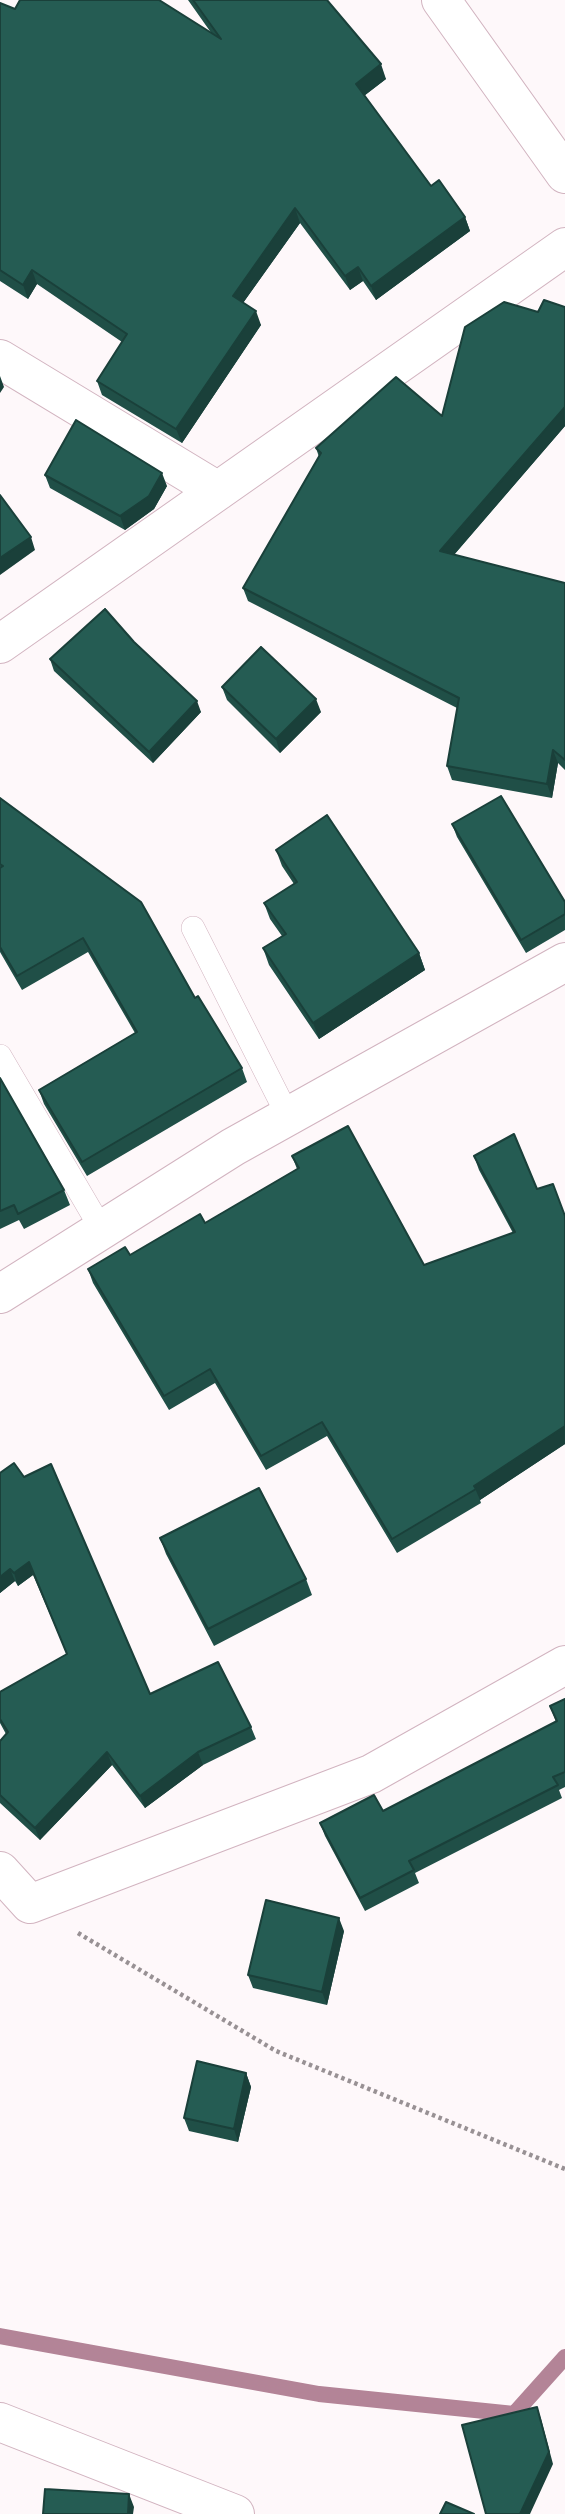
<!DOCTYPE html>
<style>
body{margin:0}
canvas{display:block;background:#fef8fa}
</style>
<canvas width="565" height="2514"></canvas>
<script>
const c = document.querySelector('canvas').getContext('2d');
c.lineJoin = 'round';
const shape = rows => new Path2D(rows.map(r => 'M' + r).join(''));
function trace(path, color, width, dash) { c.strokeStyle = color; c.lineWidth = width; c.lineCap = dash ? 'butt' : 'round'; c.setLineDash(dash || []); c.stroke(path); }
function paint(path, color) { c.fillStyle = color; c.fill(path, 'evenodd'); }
const stream = shape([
 [0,2336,319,2394,514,2414,565,2357]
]);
const path = shape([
 [78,1933,276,2051,565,2169]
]);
const lane = shape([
 [193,928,288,1116],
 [0,1056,102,1230]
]);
const street = shape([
 [441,0,565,174],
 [0,359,218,491],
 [0,644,565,247],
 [0,1294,233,1147,565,962],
 [0,1871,30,1904,371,1774,565,1665],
 [0,2422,235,2514]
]);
const wall = shape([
 [188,0,327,0,386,79,364,96,431,186,465,217,470,231,376,300,363,281,350,290,300,223,243,303,261,325,182,443,102,395,97,381,122,342,37,284,28,299,0,281,0,3,15,9,212,34],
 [565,307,565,426,454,555,565,583,565,770,558,763,552,798,452,780,447,766,457,708,248,601,243,588,319,457,316,448,442,416,538,312],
 [45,475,167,486,154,509,125,530,50,488],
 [134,642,201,712,153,763,54,671,50,659],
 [222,687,321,712,280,753,227,700],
 [0,798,195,998,242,1068,247,1082,87,1176,44,1104,39,1090,135,1033,88,952,22,990,0,952],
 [452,824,565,902,565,930,526,953,457,837],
 [276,850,419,953,425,970,319,1039,269,965,263,948,282,936,270,919,264,903,294,884,282,866],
 [0,1078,64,1190,70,1205,24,1229,19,1220,0,1229],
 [292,1156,424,1265,513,1233,479,1170,474,1156,537,1189,565,1216,565,1444,480,1500,481,1503,397,1553,327,1436,266,1470,215,1383,169,1410,93,1283,88,1269,130,1255,205,1223,297,1169],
 [0,1473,150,1694,251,1727,256,1739,203,1765,145,1808,112,1765,40,1840,0,1803,0,1741,6,1734,0,1723,0,1692,67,1654,33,1575,18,1586,15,1581,0,1593],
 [160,1538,306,1579,312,1595,214,1646,166,1554],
 [565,1699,565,1787,559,1790,562,1798,415,1873,419,1883,365,1911,325,1836,320,1823,383,1811,556,1722,550,1706],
 [344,1931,327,2005,253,1988,248,1975],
 [246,2073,251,2087,238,2142,189,2131,184,2118]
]);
const shadedWall = shape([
 [381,64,386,79,361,98,356,84],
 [295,208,300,223,238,310,233,296],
 [465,217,470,231,376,300,371,286],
 [358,267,363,281,350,290,345,276],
 [32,270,37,284,28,299,23,285],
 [256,311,261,325,182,443,176,429],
 [0,376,4,387,0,393],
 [565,407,565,426,445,565,440,551],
 [162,473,167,486,154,509,125,530,120,516],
 [31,537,35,550,0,575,0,558],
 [316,699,321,712,280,753,276,739],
 [197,701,201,712,153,763,149,752],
 [553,750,558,763,552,798,547,784],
 [419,953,425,970,319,1039,313,1023],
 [565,1426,565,1444,480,1500,474,1486],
 [29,1562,33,1575,18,1586,14,1573],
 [10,1569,15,1581,0,1593,0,1577],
 [107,1752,112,1765,40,1840,35,1828],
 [198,1752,203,1765,145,1808,140,1796],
 [339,1918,344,1931,327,2005,322,1992],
 [246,2073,251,2087,238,2142,234,2129],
 [537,2407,541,2419,553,2464,530,2514,520,2514],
 [129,2494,134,2507,133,2514,128,2514]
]);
const building = shape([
 [20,0,159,0,221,39,193,0,327,0,381,64,356,84,431,186,439,180,465,217,371,286,358,267,345,276,295,208,233,296,256,311,176,429,97,381,127,334,32,270,23,285,0,270,0,3,15,9,20,0],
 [544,300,565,307,565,407,440,551,565,583,565,760,553,750,547,784,447,766,459,698,243,588,321,453,316,448,396,377,442,416,465,327,504,302,538,312,544,300],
 [76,420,162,473,149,496,120,516,45,475,76,420],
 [0,495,31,537,0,558,0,495],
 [105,609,134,642,197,701,149,752,50,659,105,609],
 [261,647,316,699,276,739,222,687,261,647],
 [501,796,565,902,565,914,521,940,452,824,501,796],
 [0,798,141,902,195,998,198,996,242,1068,82,1162,39,1090,137,1032,83,938,17,976,0,947,0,868,3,866,0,864,0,798],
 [327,815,419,953,313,1023,263,948,286,934,264,903,297,882,276,850,327,815],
 [0,1078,64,1190,18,1214,14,1205,0,1211,0,1078],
 [348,1126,424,1265,515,1232,474,1156,514,1134,537,1189,553,1184,565,1216,565,1426,474,1486,476,1489,392,1539,322,1422,261,1456,210,1369,164,1396,88,1269,125,1247,130,1255,200,1214,205,1223,299,1168,292,1156,348,1126],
 [14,1463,24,1477,51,1464,150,1694,218,1662,251,1727,198,1752,140,1796,107,1752,35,1828,0,1795,0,1741,8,1732,0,1719,0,1692,67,1654,29,1562,14,1573,10,1569,0,1577,0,1473,14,1463],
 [259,1488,306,1579,208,1629,160,1538,259,1488],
 [565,1699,565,1772,553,1777,558,1785,409,1861,414,1870,360,1898,320,1823,374,1795,383,1811,557,1721,550,1706,565,1699],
 [266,1900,339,1918,322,1992,248,1975,266,1900],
 [197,2061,246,2073,234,2129,184,2118,197,2061],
 [537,2407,549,2452,520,2514,486,2514,462,2425,537,2407],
 [45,2489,129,2494,128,2514,43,2514,45,2489],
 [446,2502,474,2514,440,2514,446,2502]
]);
trace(stream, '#b38497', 16);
trace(lane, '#d2b4c0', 24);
trace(street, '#d2b4c0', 40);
trace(path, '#989194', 4.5, [3.5, 3.5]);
trace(lane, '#fff', 23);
trace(street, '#fff', 38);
paint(wall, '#204f47');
paint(shadedWall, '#1a403a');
paint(building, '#255c53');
trace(building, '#1a403a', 2);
</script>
